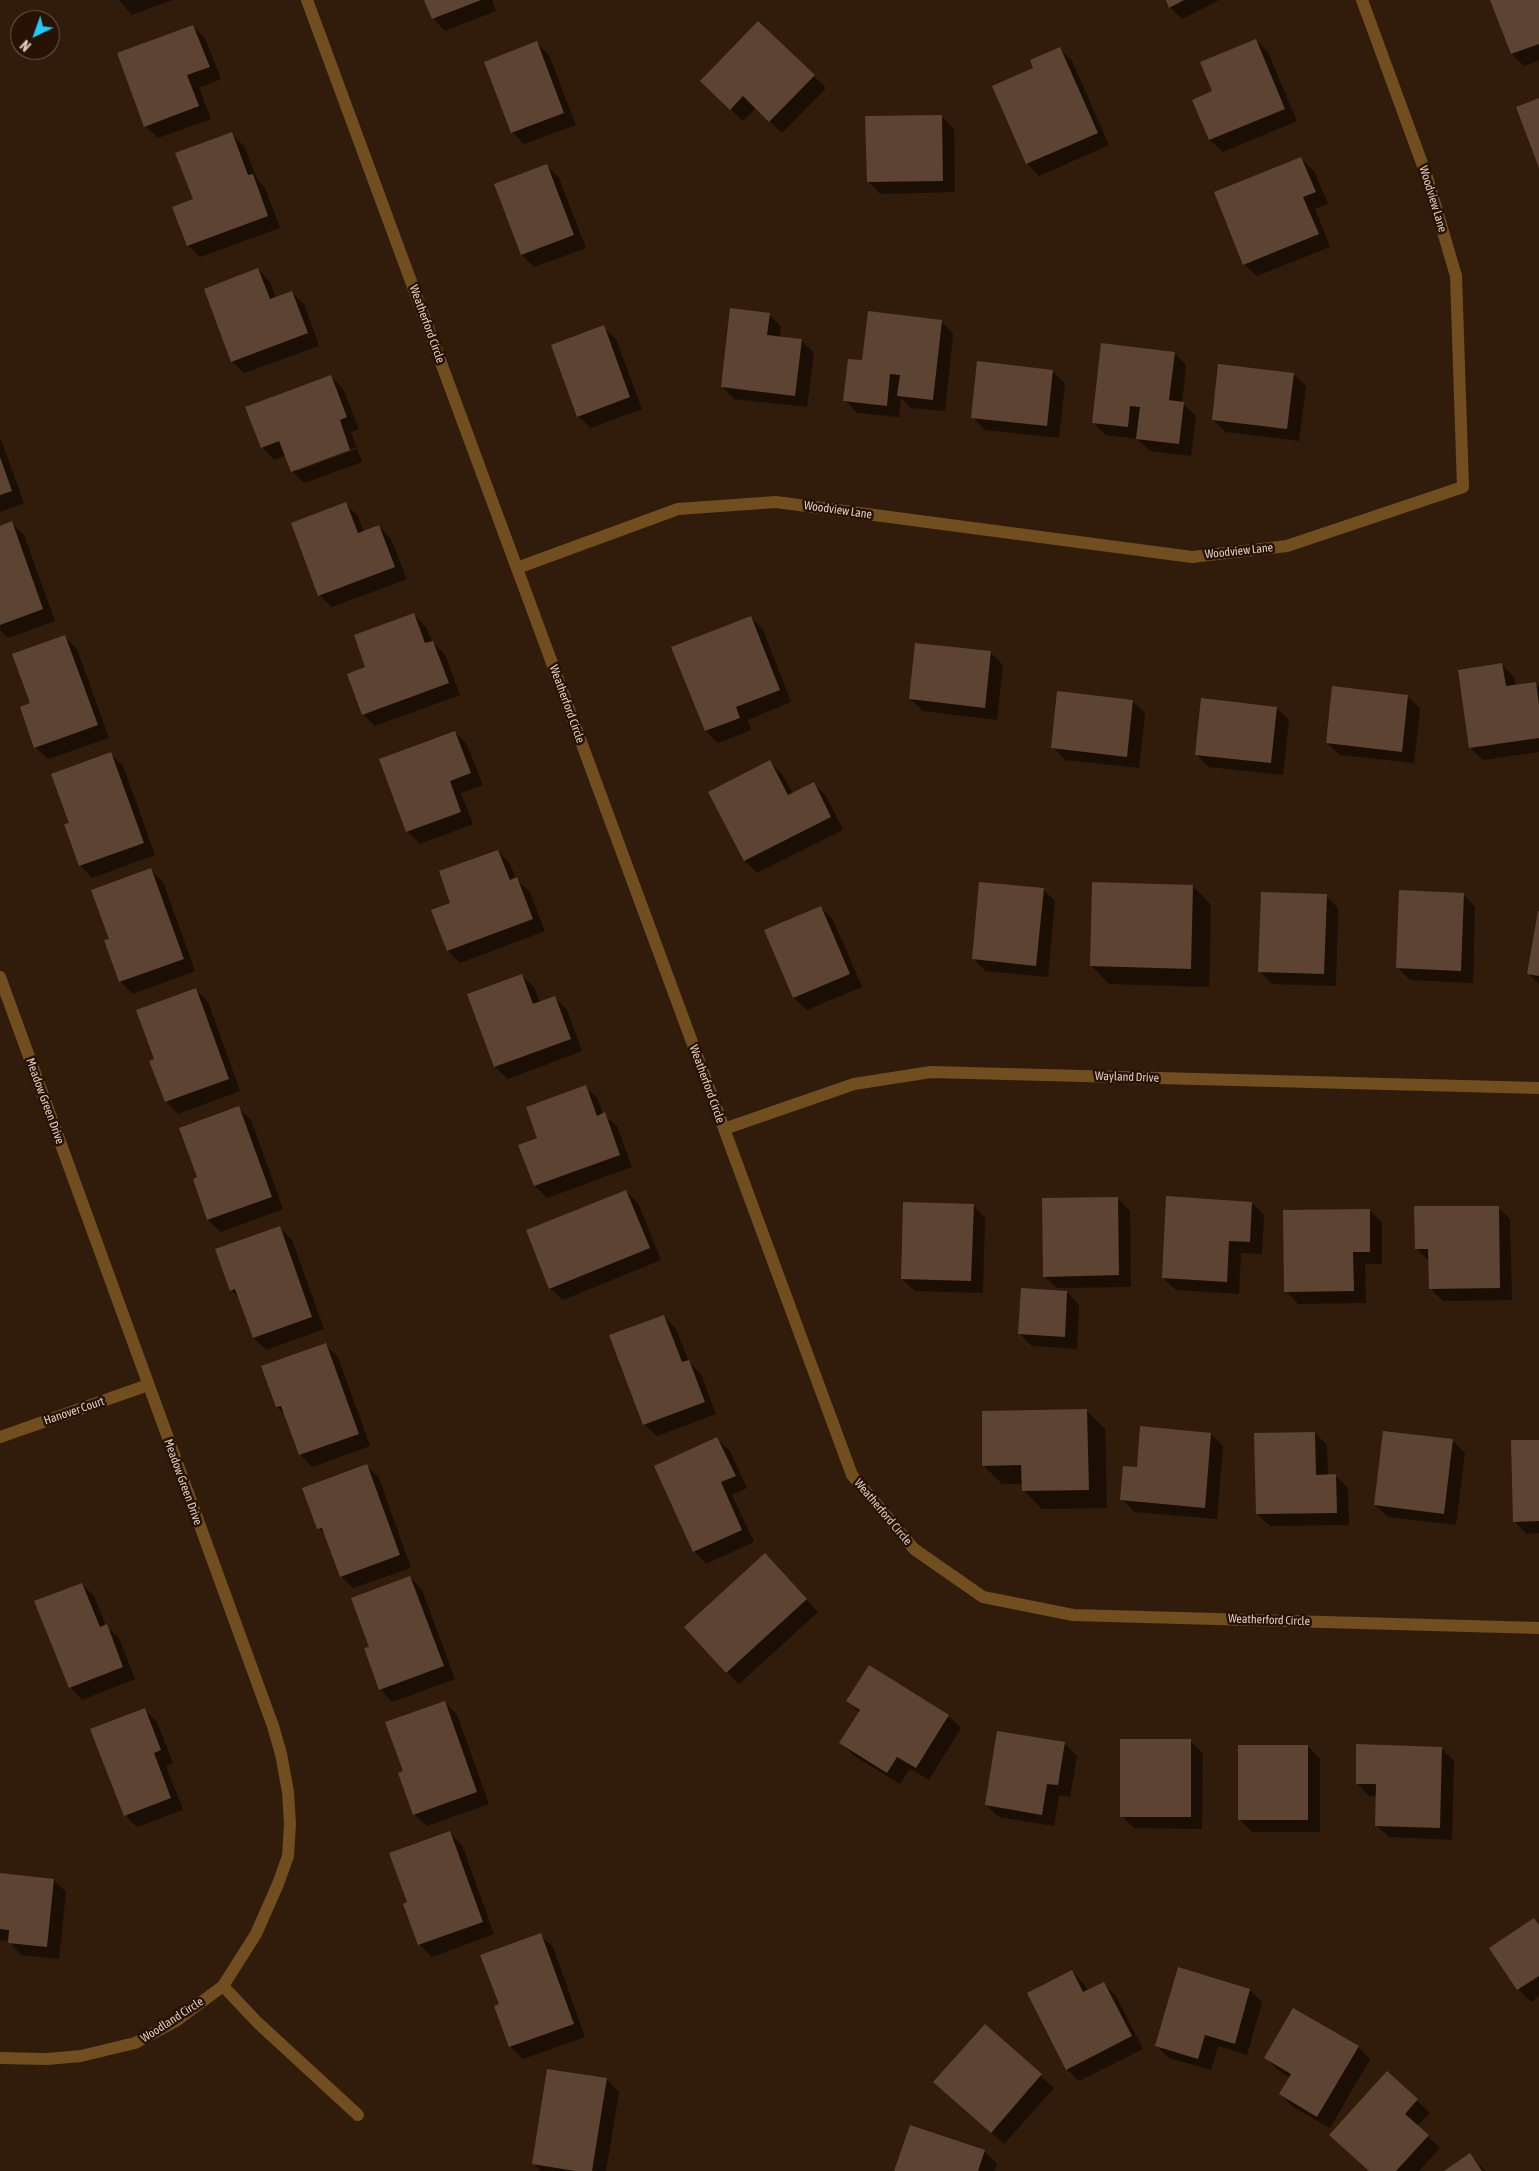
<!DOCTYPE html>
<style>
body{margin:0}
#map{position:relative;width:1539px;height:2171px;overflow:hidden;background:#311b0b;font-family:"Asap Condensed",sans-serif}
canvas{display:block}
.north{position:absolute;left:10px;top:10px;width:50px;height:50px;box-sizing:border-box;background:#271203;border:1px solid #705d50;border-radius:50%;rotate:222deg;font-size:14px;font-weight:700;line-height:20px;text-align:center;color:#ddcec3}
.north::after{content:'';display:block;margin:auto;width:18px;height:22px;background:#24c9fe;clip-path:polygon(50% 0,100% 100%,50% 72%,0 100%)}
</style>
<div id="map">
<canvas width="1539" height="2171"></canvas>
<div class="north">N</div>
</div>
<script>
const c = document.querySelector('canvas').getContext('2d');
c.lineJoin = 'round';
function paint(path, color) { c.fillStyle = color; c.fill(path, 'evenodd'); }
const shape = rows => new Path2D(rows.map(r => 'M' + r).join(''));
function trace(path, color, width, dash) { c.strokeStyle = color; c.lineWidth = width; c.lineCap = dash ? 'butt' : 'round'; c.setLineDash(dash || []); c.stroke(path); }
function label(font, color, halo, rows, align = 'center') {
  c.font = font + ' "Asap Condensed",sans-serif'; c.lineWidth = 5; c.setLineDash([]); c.textBaseline = 'middle'; c.strokeStyle = halo; c.fillStyle = color; for (const [text, x, y, turn = 0] of rows) {
    c.save(); c.translate(x, y); c.rotate((+turn || 0) * Math.PI / 180); c.textAlign = isNaN(turn) ? turn : align; if (halo) c.strokeText(text, 0, 0); c.fillText(text, 0, 0); c.restore();
  }
}
const shadow = shape([
 [119,0,172,0,132,15],
 [426,0,492,0,496,11,445,31,433,18],
 [1167,0,1219,0,1182,19,1170,7],
 [1491,0,1539,0,1539,60,1524,66,1512,54],
 [193,26,205,38,221,79,199,88,211,119,158,138,145,126],
 [1256,40,1268,52,1297,121,1223,152,1210,140,1193,100,1213,92],
 [537,43,549,55,576,125,524,144,512,132],
 [1060,49,1072,61,1109,145,1039,176,1027,163],
 [814,76,826,88,782,133,756,108,743,121,702,81],
 [941,116,954,129,955,192,880,194,868,181],
 [231,133,244,146,257,179,265,188,280,228,200,257,188,245,194,199],
 [1301,159,1314,171,1328,204,1315,209,1330,247,1257,276,1244,264],
 [547,166,559,178,586,248,534,267,522,255,496,185],
 [258,269,270,282,276,298,291,292,304,304,319,346,244,373,232,361],
 [769,314,781,327,780,338,801,340,814,353,807,407,734,399,722,386],
 [941,321,953,334,945,411,911,408,901,398,899,417,857,413,845,400,864,361],
 [603,327,616,339,642,409,591,428,578,416],
 [1174,353,1186,365,1182,403,1196,416,1191,456,1150,451,1137,439,1106,435,1093,423],
 [1052,371,1065,383,1059,438,985,430,973,417],
 [1293,374,1306,386,1299,441,1226,432,1213,420],
 [331,376,343,389,359,429,351,432,362,462,304,483,292,471,286,455,274,460,262,447],
 [356,447,357,449,297,471,297,468],
 [0,437,24,503,0,512],
 [346,504,358,516,364,532,379,526,391,539,407,579,332,607,319,595],
 [11,523,24,535,55,621,8,638,0,630,0,527],
 [414,615,426,627,432,641,445,655,460,695,375,726,363,714,367,667],
 [751,617,763,630,791,702,748,720,751,730,718,743,706,731],
 [65,637,77,649,109,738,48,759,35,747,32,704],
 [990,652,1003,665,997,720,923,711,910,699],
 [1502,665,1514,677,1516,686,1535,684,1539,687,1539,752,1483,760,1470,748],
 [1407,696,1420,708,1414,763,1340,755,1327,743],
 [1132,701,1145,713,1139,768,1065,760,1053,747],
 [1276,708,1289,720,1283,775,1209,767,1196,754],
 [455,732,467,745,483,785,461,793,473,824,420,844,407,831],
 [110,754,123,766,155,855,92,878,80,865,70,823],
 [770,762,782,774,793,794,813,783,826,796,843,830,757,873,745,861,710,792],
 [498,851,510,864,516,879,529,891,545,931,460,963,448,951,452,903],
 [150,870,163,882,195,971,133,994,120,981,110,939],
 [1193,886,1211,905,1209,987,1109,984,1091,965],
 [1043,889,1055,901,1048,977,986,971,973,959],
 [1463,894,1475,907,1473,983,1410,980,1397,967],
 [1326,896,1338,908,1336,986,1272,984,1260,971],
 [821,907,833,920,862,987,807,1010,794,998,766,931],
 [1539,912,1539,984,1529,974],
 [521,975,534,987,540,1003,555,998,567,1010,582,1051,508,1079,495,1067,469,995],
 [196,990,208,1002,240,1091,178,1114,166,1101,155,1060],
 [585,1087,598,1099,603,1114,617,1126,632,1167,547,1198,535,1186,520,1146,539,1139],
 [238,1108,251,1120,283,1209,221,1232,208,1220,194,1179,198,1178],
 [626,1191,638,1203,661,1260,563,1300,550,1288],
 [1117,1198,1130,1211,1131,1287,1057,1288,1044,1276],
 [1252,1203,1264,1215,1262,1254,1241,1253,1239,1294,1176,1290,1163,1278],
 [973,1205,985,1218,983,1293,915,1291,902,1279],
 [1498,1207,1510,1219,1512,1300,1443,1301,1430,1288,1429,1261,1416,1248],
 [1369,1210,1382,1222,1382,1264,1365,1264,1366,1303,1298,1304,1286,1291],
 [279,1227,292,1240,324,1329,266,1350,254,1338,239,1298,231,1290],
 [1067,1292,1079,1305,1077,1349,1032,1346,1020,1334],
 [664,1316,676,1329,689,1362,701,1374,716,1414,657,1436,644,1424],
 [325,1345,338,1357,370,1446,312,1467,300,1454,285,1415,277,1407,263,1367],
 [1087,1411,1105,1429,1107,1508,1042,1509,1023,1490,1023,1484,1002,1484,983,1465],
 [1315,1433,1327,1445,1328,1476,1335,1475,1348,1488,1349,1525,1270,1526,1257,1514],
 [1211,1434,1223,1446,1217,1519,1134,1512,1122,1499,1138,1468],
 [717,1439,730,1451,747,1488,732,1495,754,1542,706,1564,694,1551],
 [1453,1441,1465,1453,1456,1525,1388,1517,1375,1505],
 [1539,1441,1539,1533,1527,1534,1514,1521],
 [367,1466,379,1478,411,1568,353,1588,341,1576,327,1536,319,1528],
 [777,1567,818,1612,739,1684,727,1672],
 [410,1577,422,1590,455,1679,392,1702,380,1689,370,1647],
 [82,1584,94,1596,106,1626,119,1638,135,1679,82,1700,70,1687],
 [848,1701,948,1716,961,1728,929,1780,910,1769,900,1784,853,1755,841,1743,860,1713],
 [445,1702,457,1715,489,1804,427,1826,414,1814,404,1772],
 [144,1709,157,1722,173,1763,166,1766,183,1810,137,1827,125,1815],
 [998,1732,1065,1744,1077,1756,1070,1797,1059,1795,1054,1826,999,1817,986,1805],
 [1190,1741,1203,1753,1202,1829,1134,1828,1122,1816],
 [1308,1746,1320,1759,1320,1832,1252,1832,1239,1819],
 [1442,1749,1454,1761,1452,1840,1389,1837,1376,1825,1377,1796,1369,1796,1357,1783],
 [449,1832,462,1845,494,1934,432,1957,419,1944,409,1903],
 [0,1874,54,1880,66,1892,59,1959,21,1955,9,1941,0,1940],
 [1534,1920,1539,1925,1539,1996,1531,2002,1518,1989,1491,1949],
 [540,1935,553,1947,585,2037,523,2059,510,2046,500,2005],
 [1072,1971,1084,1984,1088,1991,1104,1984,1116,1996,1143,2049,1079,2081,1067,2069],
 [1250,1990,1262,2002,1247,2055,1218,2046,1211,2070,1169,2058,1157,2046],
 [985,2025,1054,2088,1004,2144,947,2094],
 [1358,2047,1370,2059,1330,2128,1293,2107,1281,2094,1290,2078,1278,2070,1266,2058],
 [1387,2072,1430,2113,1417,2126,1440,2148,1419,2171,1370,2171],
 [607,2080,619,2092,606,2171,541,2171,533,2163],
 [984,2151,997,2164,994,2171,895,2171],
 [1470,2155,1485,2171,1446,2171]
]);
const building = shape([
 [424,0,481,0,432,19],
 [1166,0,1184,0,1169,8],
 [1490,0,1539,0,1539,44,1511,54],
 [758,21,815,75,769,122,743,96,730,110,700,81],
 [193,25,210,67,187,75,199,106,144,127,117,53],
 [1256,39,1285,109,1209,140,1192,100,1212,91,1200,62],
 [537,41,564,113,511,133,484,62],
 [1060,47,1098,133,1026,164,992,86,1033,68,1030,60],
 [1539,98,1539,168,1516,107],
 [942,115,943,181,867,182,865,116],
 [232,132,248,175,253,174,268,216,187,246,172,207,193,199,175,153],
 [1301,157,1316,192,1303,197,1319,234,1243,265,1214,192],
 [547,164,574,235,521,255,494,184],
 [258,268,270,299,292,291,308,333,231,362,204,289],
 [730,308,770,313,767,335,802,339,795,396,721,387],
 [868,311,942,320,933,400,897,396,900,375,890,374,887,406,843,401,848,359,862,360],
 [604,325,630,397,577,417,551,345],
 [1101,343,1175,352,1169,400,1184,402,1179,444,1136,439,1140,407,1130,406,1128,427,1092,423],
 [977,361,1053,370,1047,426,971,418],
 [1218,364,1294,373,1287,429,1212,420],
 [331,375,347,417,340,420,350,450,291,472,279,441,261,448,245,407],
 [0,457,12,491,0,495],
 [346,502,358,533,379,525,395,567,318,596,291,523],
 [12,521,43,609,0,625,0,526],
 [414,613,425,643,433,641,449,683,362,715,347,674,365,667,354,635],
 [751,616,780,690,736,707,740,718,705,731,671,647],
 [65,635,98,725,34,748,20,707,30,703,12,654],
 [915,643,991,651,985,708,909,699],
 [1502,663,1506,686,1536,682,1539,705,1539,738,1469,748,1458,670],
 [1332,686,1408,695,1402,752,1326,743],
 [1057,691,1133,700,1127,757,1051,748],
 [1201,698,1277,707,1271,763,1195,755],
 [455,731,471,773,450,781,461,812,406,832,379,759],
 [111,752,144,843,79,866,64,824,69,823,51,774],
 [770,760,788,795,814,782,831,817,744,861,708,792],
 [498,850,510,880,517,877,533,919,447,951,431,910,450,903,439,871],
 [151,868,184,959,119,982,104,940,109,939,91,890],
 [979,882,1044,888,1036,966,972,959],
 [1092,882,1193,885,1191,969,1090,966],
 [1399,890,1464,893,1461,971,1396,968],
 [1261,892,1327,894,1324,974,1258,972],
 [821,906,850,974,793,998,764,930],
 [1538,911,1539,911,1539,976,1527,974],
 [522,974,533,1004,555,996,571,1039,494,1067,467,994],
 [196,988,229,1079,165,1102,149,1061,154,1059,136,1010],
 [586,1085,597,1116,605,1112,620,1155,534,1186,518,1145,537,1138,526,1107],
 [239,1106,272,1197,207,1220,193,1179,197,1177,179,1128],
 [626,1190,650,1248,549,1289,526,1230],
 [1166,1196,1252,1202,1250,1242,1229,1241,1227,1282,1162,1278],
 [1118,1197,1119,1275,1043,1277,1042,1198],
 [903,1202,974,1204,971,1281,901,1279],
 [1414,1206,1499,1206,1500,1288,1429,1289,1428,1249,1415,1249],
 [1370,1209,1370,1252,1353,1252,1354,1291,1284,1292,1283,1210],
 [280,1226,312,1317,253,1338,235,1289,230,1291,215,1249],
 [1021,1288,1067,1291,1065,1337,1018,1334],
 [664,1315,682,1362,689,1360,705,1402,643,1425,609,1335],
 [326,1343,359,1434,299,1455,281,1406,276,1407,261,1366],
 [1087,1409,1089,1490,1022,1491,1021,1465,982,1466,982,1411],
 [1140,1426,1211,1433,1205,1508,1120,1500,1123,1466,1137,1467],
 [1383,1431,1453,1439,1444,1514,1374,1505],
 [1315,1432,1316,1475,1336,1474,1337,1513,1256,1514,1254,1433],
 [717,1437,736,1476,721,1482,742,1530,693,1552,654,1466],
 [1511,1440,1539,1440,1539,1521,1513,1522],
 [367,1464,400,1555,340,1577,322,1528,317,1529,302,1488],
 [765,1553,807,1599,726,1673,684,1627],
 [410,1576,444,1666,379,1690,364,1648,369,1647,351,1598],
 [82,1583,100,1627,107,1624,123,1667,69,1688,34,1601],
 [869,1665,949,1715,916,1768,897,1757,887,1773,839,1743,860,1710,846,1701],
 [445,1701,477,1792,413,1815,398,1773,403,1771,385,1722],
 [145,1708,161,1750,154,1753,171,1798,124,1816,90,1729],
 [997,1731,1065,1742,1058,1785,1047,1784,1042,1815,985,1805],
 [1120,1739,1191,1739,1191,1817,1120,1817],
 [1356,1744,1442,1747,1440,1828,1375,1826,1376,1784,1356,1784],
 [1238,1745,1308,1745,1308,1820,1238,1820],
 [450,1831,483,1922,418,1945,403,1904,407,1902,389,1853],
 [0,1873,54,1879,47,1947,8,1943,9,1930,0,1929],
 [1534,1918,1539,1925,1539,1976,1517,1990,1489,1948],
 [541,1933,574,2024,509,2047,494,2006,499,2004,480,1955],
 [1178,1967,1250,1989,1235,2044,1205,2035,1198,2059,1155,2046],
 [1072,1970,1083,1992,1104,1982,1132,2036,1066,2070,1027,1993],
 [1293,2008,1359,2046,1317,2117,1279,2094,1291,2074,1264,2058],
 [985,2024,1042,2074,991,2133,933,2082],
 [547,2069,607,2078,592,2171,575,2171,532,2164],
 [1387,2071,1418,2099,1405,2114,1429,2135,1396,2171,1369,2171,1329,2135],
 [910,2125,985,2150,978,2171,894,2171],
 [1470,2153,1482,2171,1444,2171]
]);
const minor = shape([
 [307,0,852,1475,914,1549,983,1597,1073,1615,1539,1628],
 [517,568,678,509,776,502,1192,557,1287,546,1463,487,1456,276,1427,177,1362,0],
 [0,977,273,1726,281,1754,288,1792,290,1824,288,1856,278,1884,256,1934,223,1986,176,2021,135,2043,81,2056,47,2059,0,2058],
 [724,1129,854,1084,931,1072,1539,1088],
 [0,1437,148,1385],
 [223,1986,258,2023,358,2115]
]);
const streetNames = [
 ["Woodview Lane",1433,199,73],
 ["Weatherford Circle",427,324,70],
 ["Woodview Lane",838,510,8],
 ["Woodview Lane",1239,551,-6],
 ["Weatherford Circle",567,704,70],
 ["Wayland Drive",1127,1077,2],
 ["Weatherford Circle",707,1084,70],
 ["Meadow Green Drive",45,1101,70],
 ["Hanover Court",74,1411,-19],
 ["Meadow Green Drive",183,1482,70],
 ["Weatherford Circle",883,1512,50],
 ["Weatherford Circle",1269,1620,2],
 ["Woodland Circle",172,2020,-33]
];
paint(shadow, '#0007');
paint(building, '#5d4432');
trace(minor, '#714e1f', 12);
label('12px', '#ddcec3', '#271203', streetNames);
</script>
